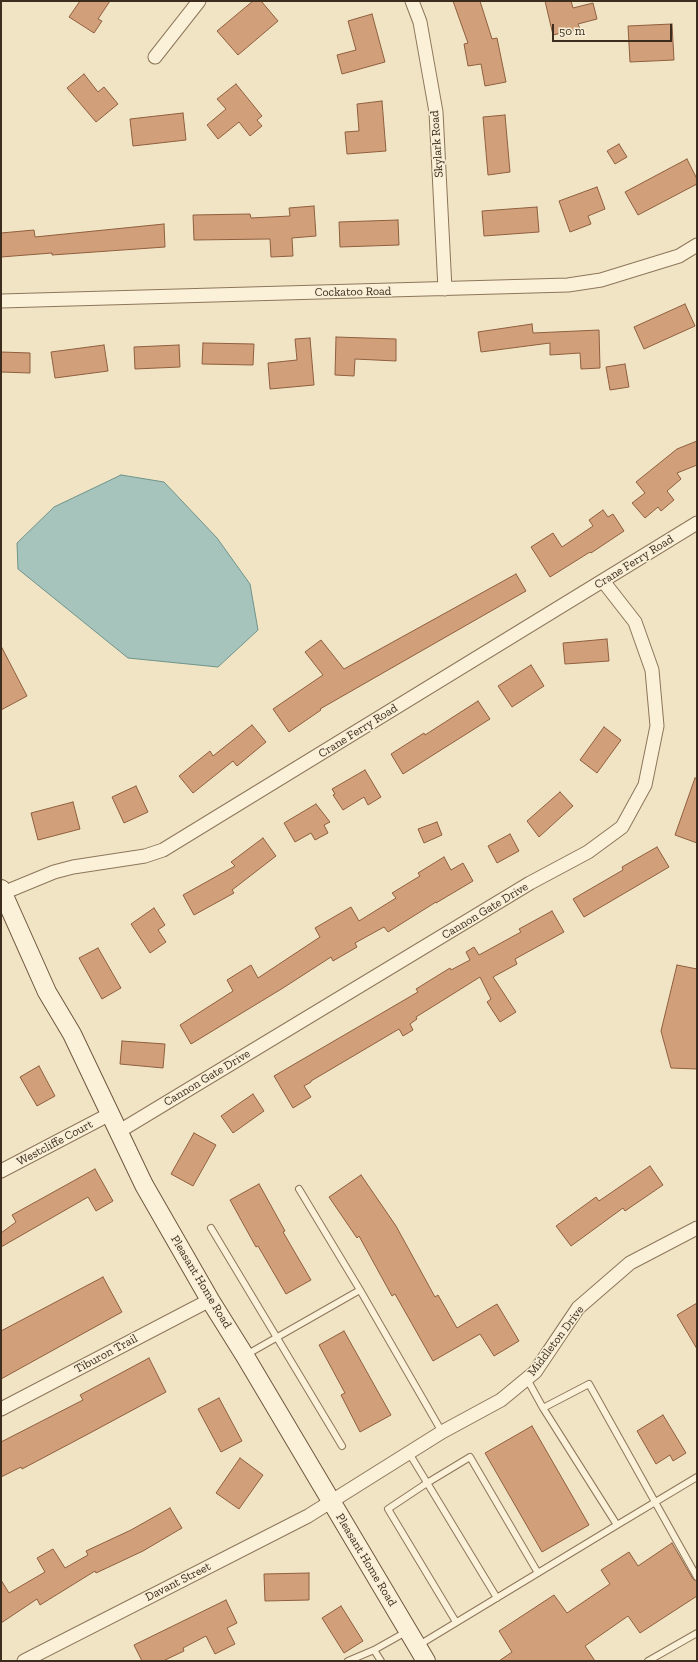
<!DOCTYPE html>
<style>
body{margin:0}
#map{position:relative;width:698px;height:1662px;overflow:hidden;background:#f1e4c5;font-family:"Zilla Slab",serif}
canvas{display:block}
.frame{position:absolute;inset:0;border:2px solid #3c2d1e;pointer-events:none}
.scale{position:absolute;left:552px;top:24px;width:120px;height:18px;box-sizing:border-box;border:2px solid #3c2d1e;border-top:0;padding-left:5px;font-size:12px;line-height:14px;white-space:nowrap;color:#3c2d1e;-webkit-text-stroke:3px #f7eed5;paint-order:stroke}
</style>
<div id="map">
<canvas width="698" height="1662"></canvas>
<div class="frame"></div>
<div class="scale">50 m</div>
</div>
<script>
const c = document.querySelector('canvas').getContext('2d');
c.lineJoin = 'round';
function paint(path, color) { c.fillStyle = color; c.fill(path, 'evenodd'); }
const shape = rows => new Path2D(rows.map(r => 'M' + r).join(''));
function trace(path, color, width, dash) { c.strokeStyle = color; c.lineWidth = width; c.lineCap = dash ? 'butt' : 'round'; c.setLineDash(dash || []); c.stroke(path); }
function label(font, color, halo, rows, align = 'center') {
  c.font = font + ' "Zilla Slab",serif'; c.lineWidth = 3; c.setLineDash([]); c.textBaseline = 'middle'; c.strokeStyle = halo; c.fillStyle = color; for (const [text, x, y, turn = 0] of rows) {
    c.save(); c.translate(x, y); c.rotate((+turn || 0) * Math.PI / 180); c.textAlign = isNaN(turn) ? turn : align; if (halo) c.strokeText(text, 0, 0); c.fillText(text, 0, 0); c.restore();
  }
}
const water = shape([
 [121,475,164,482,217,538,250,584,258,630,218,667,128,658,18,569,17,543,54,507,121,475]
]);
const building = shape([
 [80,1,110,1,98,19,102,21,94,33,69,17,80,1],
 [253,1,261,1,278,21,238,55,217,31,253,1],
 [453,1,480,1,492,39,497,38,506,82,485,86,481,64,468,66,464,44,468,43,453,1],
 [545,1,571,1,573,8,593,3,597,19,578,24,580,29,553,35,545,1],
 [372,14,385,62,342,74,337,55,356,50,348,21,372,14],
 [672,24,674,60,630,62,628,26,672,24],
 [84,74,98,92,104,87,118,104,96,122,67,88,84,74],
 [236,84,262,116,257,120,262,126,250,136,239,122,218,139,207,125,226,109,217,99,236,84],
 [382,101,386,151,347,154,345,132,359,131,357,104,382,101],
 [183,113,186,140,133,146,130,119,183,113],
 [505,115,510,172,488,175,483,117,505,115],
 [619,144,627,157,615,164,607,151,619,144],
 [687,159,697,179,697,184,638,215,625,192,687,159],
 [597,187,605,209,588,216,591,224,570,232,559,201,597,187],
 [314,206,316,236,292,238,293,256,271,257,270,239,194,240,193,215,250,214,251,218,290,216,289,208,314,206],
 [537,207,539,232,484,236,482,211,537,207],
 [398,220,399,245,340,247,339,222,398,220],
 [164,224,165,247,52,255,52,253,1,257,1,233,34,230,35,237,164,224],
 [685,304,695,326,644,349,634,327,685,304],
 [532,324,533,333,599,330,600,368,581,369,580,353,550,355,550,343,481,352,478,332,532,324],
 [336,337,396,339,396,361,355,359,354,376,335,375,336,337],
 [310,338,314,385,270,389,268,363,297,360,295,339,310,338],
 [203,343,254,344,253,365,202,364,203,343],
 [104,345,108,371,55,378,51,352,104,345],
 [179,345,180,367,135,369,134,347,179,345],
 [1,352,30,353,30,373,1,372,1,352],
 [625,364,629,387,610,390,606,367,625,364],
 [697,441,697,465,677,473,681,479,667,491,674,500,661,511,658,507,645,518,632,503,645,493,636,482,677,449,697,441],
 [603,510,608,517,613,514,624,531,591,553,590,552,550,577,531,547,553,533,562,547,593,526,589,520,603,510],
 [516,574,526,591,320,709,321,710,289,732,273,709,323,675,305,652,321,640,344,669,516,574],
 [607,639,609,661,565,664,563,643,607,639],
 [1,646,27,696,1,710,1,646],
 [531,665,544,686,512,707,498,686,531,665],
 [478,701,490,719,403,774,391,754,424,733,425,735,478,701],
 [252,725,266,742,237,766,233,761,193,793,179,776,210,751,213,756,252,725],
 [604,727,621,740,597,773,580,760,604,727],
 [365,770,381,797,368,805,364,797,343,810,333,795,335,794,332,789,365,770],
 [695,778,697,779,697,843,675,835,695,778],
 [136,786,148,812,124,823,112,797,136,786],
 [560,792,573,806,539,837,527,821,560,792],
 [73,802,80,829,38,840,31,813,73,802],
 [316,804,330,822,324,825,328,833,315,840,311,833,295,842,284,823,316,804],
 [437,822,442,835,424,843,418,829,437,822],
 [510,834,519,851,497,863,488,846,510,834],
 [263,838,276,856,232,890,234,893,194,915,183,895,235,866,231,862,263,838],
 [657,847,669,867,584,917,573,899,623,870,622,867,657,847],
 [444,857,451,870,463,863,473,881,436,903,436,902,388,932,384,927,355,943,357,947,333,961,331,957,283,988,191,1044,180,1025,233,991,227,980,251,965,258,978,320,937,315,928,351,907,359,921,396,898,392,893,420,876,418,873,444,857],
 [154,908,165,925,158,930,166,942,150,953,131,924,154,908],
 [552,911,564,932,515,959,517,964,493,977,516,1012,500,1022,487,1002,491,999,480,977,416,1017,417,1019,410,1024,413,1030,403,1036,399,1029,311,1081,311,1082,304,1086,311,1097,293,1108,274,1076,418,992,416,989,450,968,451,970,470,960,466,952,474,947,479,955,521,932,519,929,552,911],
 [98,948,121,988,102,999,79,958,98,948],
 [677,965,697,969,697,1069,671,1068,661,1031,677,965],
 [122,1041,165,1044,163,1068,120,1064,122,1041],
 [39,1066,55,1096,37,1106,20,1077,39,1066],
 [253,1094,264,1111,233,1133,221,1116,253,1094],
 [194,1133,216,1145,193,1186,171,1174,194,1133],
 [650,1166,663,1185,625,1211,623,1208,571,1246,556,1226,596,1197,599,1201,650,1166],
 [95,1169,113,1201,96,1211,88,1197,1,1247,1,1233,16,1222,12,1215,95,1169],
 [361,1175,396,1226,435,1297,438,1295,457,1328,497,1304,519,1341,494,1356,480,1334,433,1361,395,1294,392,1296,359,1236,357,1238,329,1197,361,1175],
 [259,1184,285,1231,283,1232,311,1280,286,1294,258,1246,256,1247,230,1200,259,1184],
 [103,1277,122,1312,1,1379,1,1331,103,1277],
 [697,1303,697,1349,677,1315,697,1303],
 [344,1331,391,1415,360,1432,341,1395,345,1393,319,1345,344,1331],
 [149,1358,166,1392,90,1433,22,1469,21,1467,1,1477,1,1442,83,1400,80,1395,149,1358],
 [219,1398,242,1441,221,1452,198,1409,219,1398],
 [663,1415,686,1453,673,1461,670,1455,656,1464,637,1431,663,1415],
 [532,1426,589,1525,542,1552,485,1453,532,1426],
 [240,1458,263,1475,239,1509,216,1493,240,1458],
 [170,1508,182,1528,143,1551,96,1573,95,1571,40,1605,37,1599,1,1623,1,1580,9,1593,45,1572,37,1558,53,1549,65,1568,88,1555,86,1551,131,1530,170,1508],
 [672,1543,693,1579,697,1581,697,1596,640,1633,628,1616,585,1646,595,1661,499,1661,512,1652,499,1631,554,1595,567,1613,610,1584,601,1570,629,1552,638,1566,672,1543],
 [309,1573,309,1600,265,1601,264,1574,309,1573],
 [226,1600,237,1623,227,1628,235,1644,215,1654,206,1636,183,1648,184,1651,163,1661,142,1661,134,1645,226,1600],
 [341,1606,363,1641,344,1653,322,1618,341,1606]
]);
const lane = shape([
 [211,1228,342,1446],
 [360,1290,442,1432],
 [246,1355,360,1290,299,1189],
 [527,1379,543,1408,589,1384,697,1577],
 [409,1453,497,1598],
 [617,1525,697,1477],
 [456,1622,388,1509,427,1483,470,1457,538,1573],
 [419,1645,617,1525,543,1408],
 [348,1661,374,1650],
 [381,1661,374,1650,406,1632],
 [648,1661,697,1633]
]);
const street = shape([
 [412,1,420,22,436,112,445,289],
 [155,57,199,1],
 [1,301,568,285,601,280,679,256,697,245],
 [3,893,54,872,73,867,145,856,163,850,697,523],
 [118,1132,530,883,588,852,622,827,645,785,657,726,652,670,635,622,603,581],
 [1,1171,110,1114],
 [1,1409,210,1300],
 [24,1661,308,1516,442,1432,501,1400,535,1372,578,1308,630,1263,697,1228]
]);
const secondary = shape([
 [1,889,47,992,72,1034,144,1185,210,1300,245,1356,426,1661]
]);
const streetNames = [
 ["Skylark Road",437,144,-94],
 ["Cockatoo Road",353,292,-1],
 ["Crane Ferry Road",634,562,-32],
 ["Crane Ferry Road",358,731,-32],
 ["Cannon Gate Drive",485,911,-31],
 ["Cannon Gate Drive",207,1078,-31],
 ["Westcliffe Court",55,1143,-28],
 ["Pleasant Home Road",201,1282,59],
 ["Middleton Drive",556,1341,-53],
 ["Tiburon Trail",106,1354,-28],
 ["Pleasant Home Road",366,1560,59],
 ["Davant Street",178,1582,-27]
];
paint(water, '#a7c4bc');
trace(water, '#6d938a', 1);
paint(building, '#d19f79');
trace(building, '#8e5f3e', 1);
trace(lane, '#8d765a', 8);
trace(street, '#8d765a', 15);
trace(secondary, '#6f573d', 20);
trace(lane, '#fbf1d9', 6);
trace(street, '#fbf1d9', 13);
trace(secondary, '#fbf1d9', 18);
label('12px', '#3c2d1e', '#f7eed5', streetNames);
</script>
